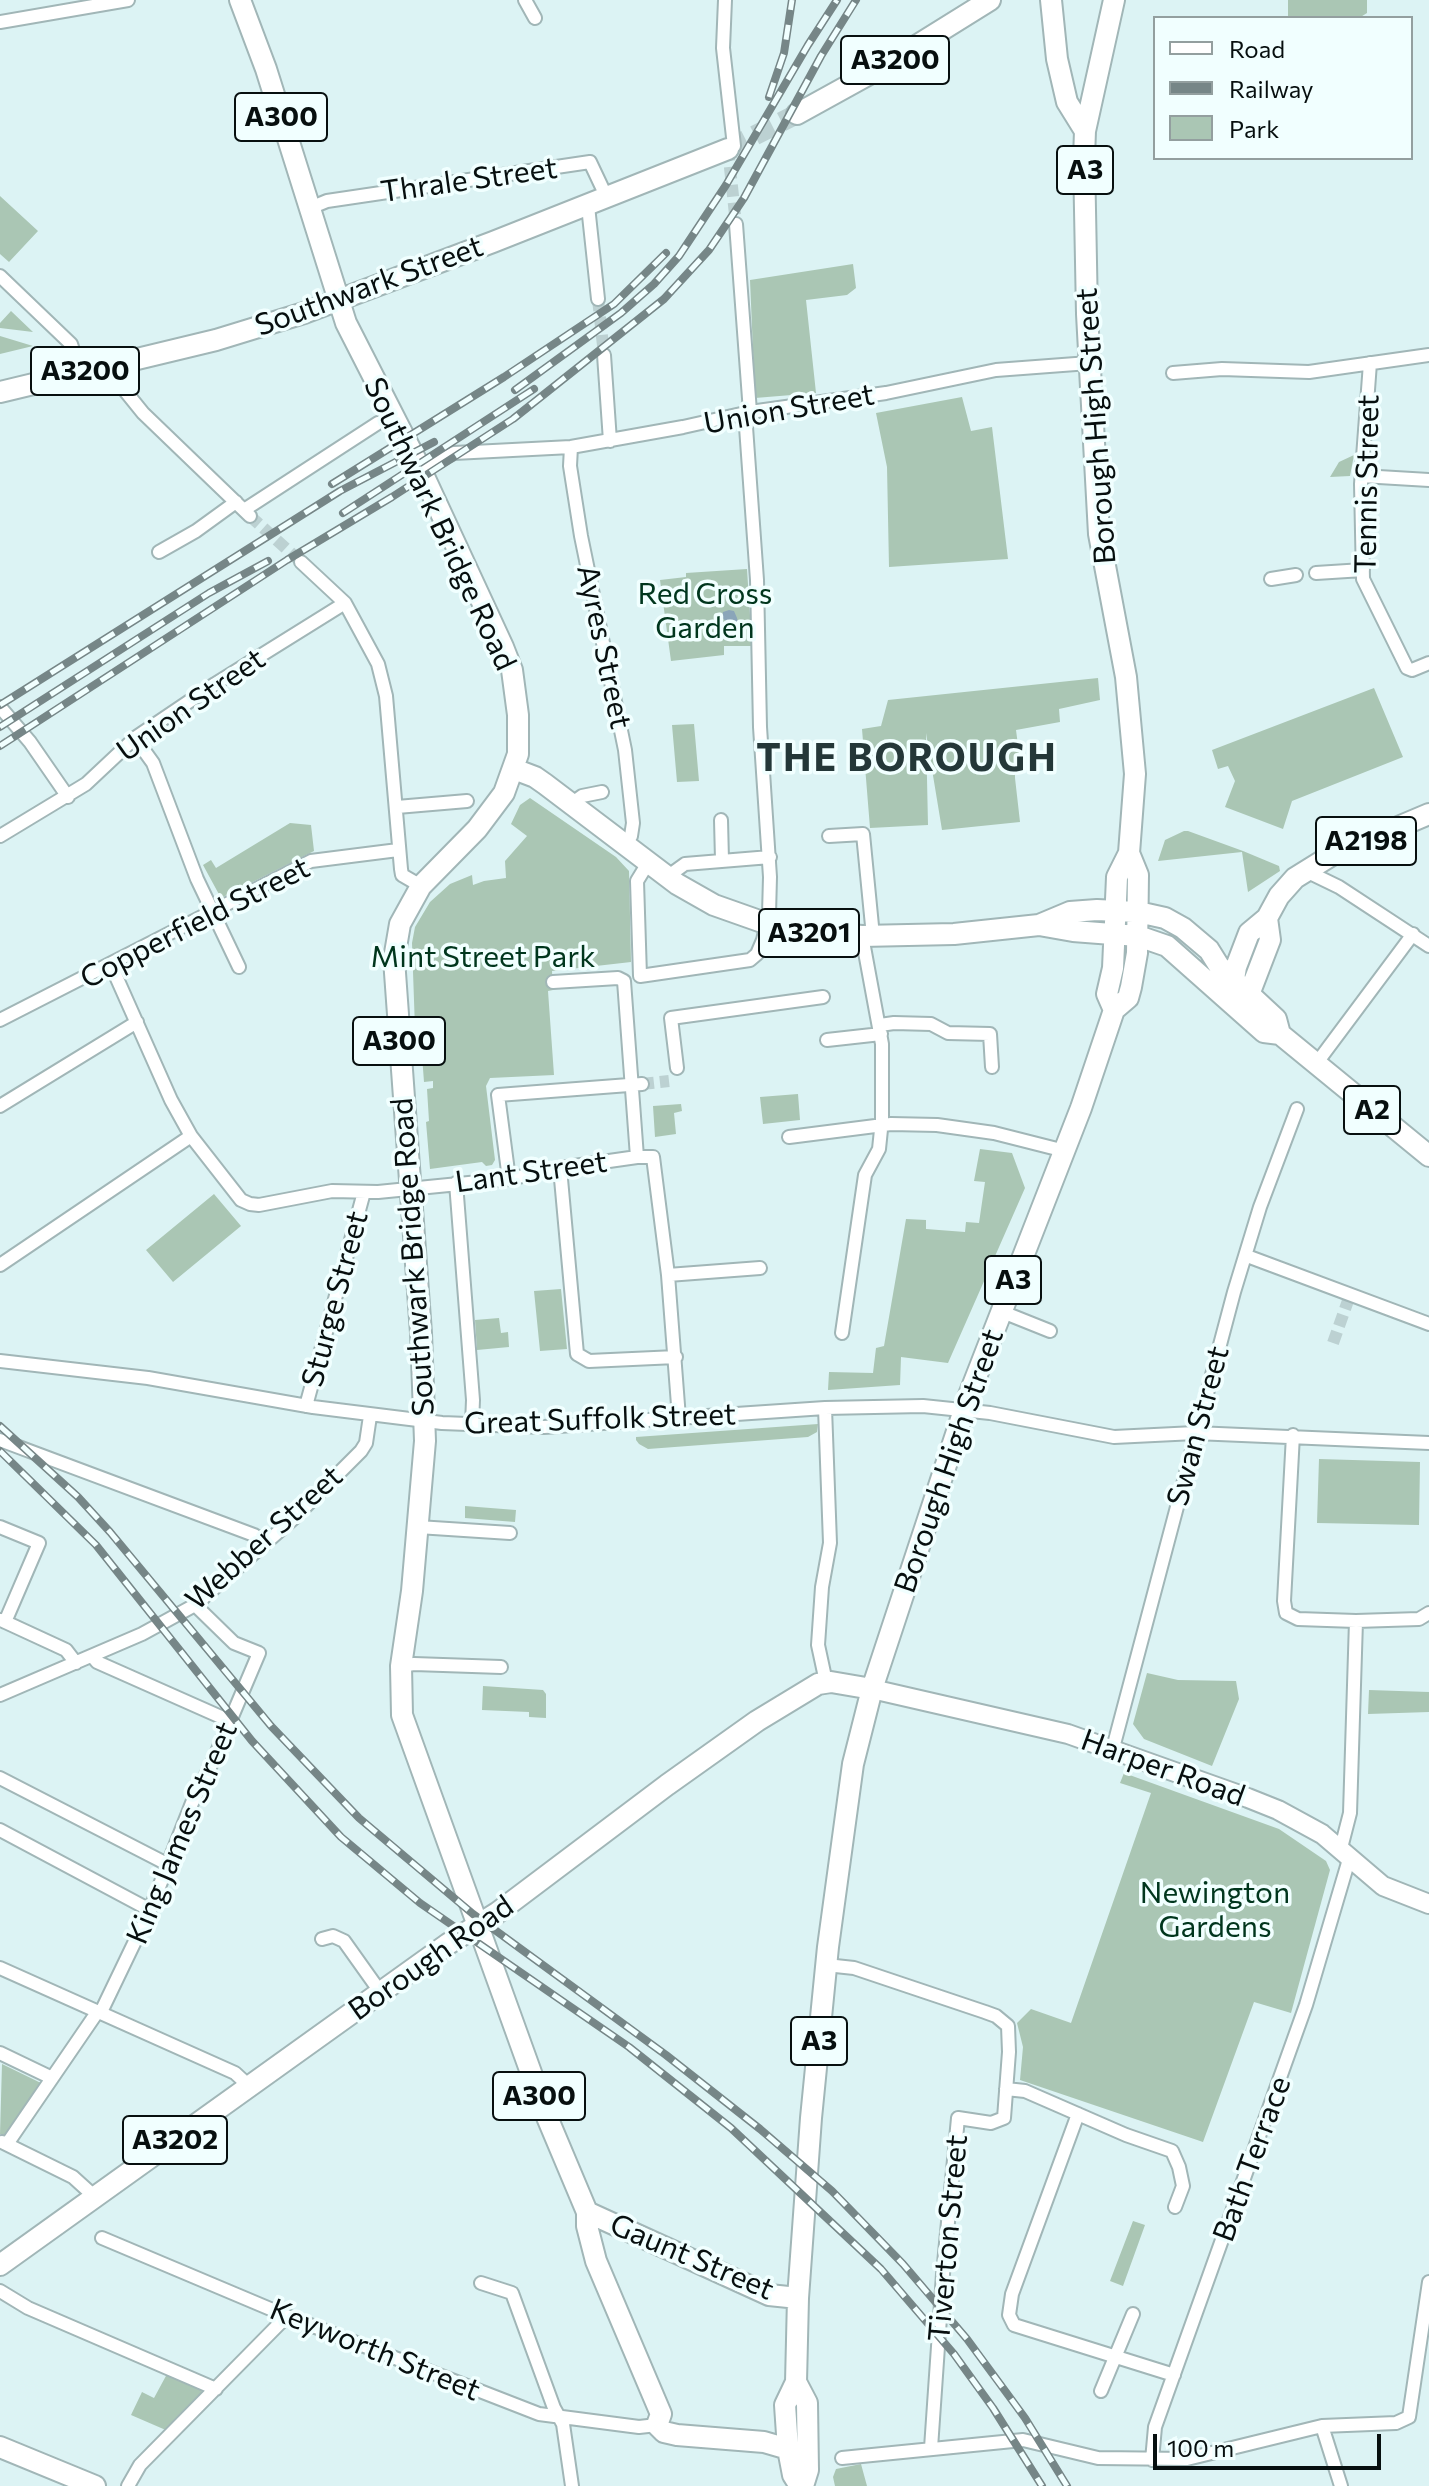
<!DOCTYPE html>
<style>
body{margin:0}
#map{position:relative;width:1429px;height:2486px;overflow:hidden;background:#dcf3f4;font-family:Commissioner,sans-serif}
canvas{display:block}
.legend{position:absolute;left:1153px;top:16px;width:260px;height:144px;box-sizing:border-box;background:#f1ffff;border:2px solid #939f9f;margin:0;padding:10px 14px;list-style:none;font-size:24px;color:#070f0f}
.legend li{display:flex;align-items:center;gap:16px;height:40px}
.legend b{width:40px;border:2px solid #939f9f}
.scale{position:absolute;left:1153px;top:2434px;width:228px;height:36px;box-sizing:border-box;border:4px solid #070f0f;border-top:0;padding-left:10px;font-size:24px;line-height:28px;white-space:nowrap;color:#070f0f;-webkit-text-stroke:6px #f1ffff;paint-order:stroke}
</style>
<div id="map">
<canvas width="1429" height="2486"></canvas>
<ul class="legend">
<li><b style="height:10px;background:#fff"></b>Road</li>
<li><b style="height:10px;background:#768687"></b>Railway</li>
<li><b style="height:22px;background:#aac6b4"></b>Park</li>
</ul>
<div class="scale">100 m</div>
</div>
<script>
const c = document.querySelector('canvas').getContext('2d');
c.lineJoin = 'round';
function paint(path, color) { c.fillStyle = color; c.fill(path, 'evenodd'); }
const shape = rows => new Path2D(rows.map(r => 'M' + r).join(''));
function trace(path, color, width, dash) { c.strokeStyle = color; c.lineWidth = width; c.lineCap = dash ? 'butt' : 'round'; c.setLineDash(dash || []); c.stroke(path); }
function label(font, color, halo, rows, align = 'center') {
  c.font = font + ' Commissioner,sans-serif'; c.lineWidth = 7; c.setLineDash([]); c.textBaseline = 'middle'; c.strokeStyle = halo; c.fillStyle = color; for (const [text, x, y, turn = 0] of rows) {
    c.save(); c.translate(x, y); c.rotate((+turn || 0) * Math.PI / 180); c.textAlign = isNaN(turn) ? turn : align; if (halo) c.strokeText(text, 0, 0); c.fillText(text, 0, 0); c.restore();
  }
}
const green = shape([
 [1288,0,1367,0,1367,13,1359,18,1288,18],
 [0,196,38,231,9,262,0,254],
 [853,264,856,288,847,295,806,300,816,393,755,398,750,280],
 [11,311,33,332,0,328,0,323],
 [0,336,33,346,0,354],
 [962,397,971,431,992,427,1008,559,889,567,887,467,876,413],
 [1354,455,1350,476,1330,477,1339,462],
 [747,569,752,646,724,646,724,655,671,661,660,580,686,577,686,573],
 [1098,678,1100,700,1059,709,1060,722,1016,730,1019,753,1015,755,1015,778,1020,822,942,830,926,733,928,825,870,828,862,729,881,726,888,700],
 [1374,688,1403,757,1292,801,1283,829,1225,807,1235,781,1228,766,1218,769,1212,750],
 [694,724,699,781,677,782,672,725],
 [530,798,616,857,629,871,631,962,552,971,553,990,548,991,554,1075,490,1078,486,1086,495,1160,492,1165,486,1166,482,1162,430,1169,426,1122,429,1121,427,1089,433,1088,433,1081,424,1082,420,1029,415,1029,412,943,415,927,430,902,450,884,472,875,473,885,484,881,506,878,505,861,527,836,511,824,520,805],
 [290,823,311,825,314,851,221,898,203,865,211,860,216,868],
 [1184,831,1188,831,1243,851,1279,866,1280,871,1248,892,1242,852,1158,861,1165,840],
 [798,1094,800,1120,763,1124,760,1097],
 [681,1104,682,1111,674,1113,676,1134,655,1137,653,1106],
 [980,1149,1012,1153,1025,1188,948,1363,901,1357,900,1385,828,1390,829,1372,873,1373,876,1348,884,1346,906,1219,926,1220,926,1229,965,1232,966,1222,979,1223,985,1182,974,1181],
 [214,1194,241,1226,173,1282,146,1250],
 [561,1289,567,1349,540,1351,534,1291],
 [499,1318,501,1333,508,1332,509,1347,477,1350,475,1320],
 [818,1424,817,1432,808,1437,648,1449,639,1444,636,1440,636,1437],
 [1319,1459,1420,1462,1419,1525,1317,1523],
 [465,1506,516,1510,515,1522,465,1518],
 [1147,1673,1178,1680,1236,1681,1239,1699,1212,1766,1144,1739,1133,1724],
 [483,1686,543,1690,546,1694,546,1718,529,1717,529,1712,482,1710],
 [1369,1690,1429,1692,1429,1712,1368,1714],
 [1124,1773,1279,1829,1326,1861,1330,1870,1291,2013,1254,2002,1203,2142,1020,2080,1023,2047,1017,2023,1031,2009,1071,2023,1151,1793,1120,1783],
 [2,2064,43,2084,6,2137,0,2134],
 [1133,2221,1145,2225,1123,2286,1110,2281],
 [167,2374,203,2389,194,2405,168,2431,131,2415,142,2392,154,2398],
 [861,2464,867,2486,835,2486,833,2477,836,2469]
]);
const water = shape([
 [729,610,734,611,737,618,739,628,745,628,746,631,741,635,731,636,727,630,726,621,722,618,723,612]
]);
const minorTunnel = shape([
 [728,149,736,224],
 [598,299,604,355],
 [250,516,301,562],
 [642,1084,669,1081],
 [1333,1343,1350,1295]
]);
const primaryTunnel = shape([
 [728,149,797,114]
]);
const minor = shape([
 [525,0,535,18],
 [725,0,723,48,734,146],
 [0,22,128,0],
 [588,206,598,299],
 [310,208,327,201,590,162,607,198],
 [736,224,750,412],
 [0,276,71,344,80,372],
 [604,355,610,441],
 [1370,363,1361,484,1363,579,1407,668,1412,670,1429,663],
 [116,364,122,387,143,413,250,516],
 [1173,373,1222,369,1309,372,1429,355],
 [571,447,570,466,581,536,625,750,633,823,631,836,624,845],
 [421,470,454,453,571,447,683,427,750,412,886,393,996,370,1089,363],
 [1362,476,1429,480],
 [244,510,378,423],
 [159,552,196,531,236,502],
 [301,562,345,603,378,664,386,696,401,869,402,875,421,886],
 [1316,573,1363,570],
 [1271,579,1296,575],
 [0,707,30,742,68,797],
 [135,738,153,763,197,879,239,967],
 [571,804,582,796,602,792],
 [397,807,467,801],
 [721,820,722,860],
 [0,836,86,784,135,738,215,684,345,603],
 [829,836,863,834,873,936],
 [648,863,637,881,640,976,750,960,757,954,763,940,769,914,770,877,760,727,757,580,745,413],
 [1306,871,1339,887,1429,946],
 [667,877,685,864,770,857],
 [111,965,171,1100,191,1136,241,1200,250,1204,259,1205,332,1191,378,1192,509,1179,560,1168,637,1157,653,1157,668,1275,679,1418],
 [553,982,618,978,624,981,637,1157],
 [0,1020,311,861,398,850],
 [880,1025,894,1023,931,1024,948,1033,990,1034,992,1067],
 [827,1040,881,1034],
 [1316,1064,1413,934],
 [677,1068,671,1018,823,997],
 [0,1106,137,1022],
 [789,1137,891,1124,937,1125,994,1133,1065,1151],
 [560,1168,577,1354,589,1361,676,1357],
 [509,1179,498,1095,642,1084],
 [456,1183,473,1400,472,1424],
 [1247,1256,1429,1324],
 [0,1265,191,1136],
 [668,1275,760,1268],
 [1000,1311,1050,1331],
 [842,1333,865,1175,879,1149,882,1120,882,1044,862,936],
 [0,1361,148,1378,313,1407,442,1423,544,1427,825,1408,923,1406,990,1413,1114,1437,1195,1433,1429,1443],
 [306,1406,364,1192],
 [825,1408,830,1543,822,1587,818,1645,826,1682],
 [1293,1435,1284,1601,1286,1613,1298,1619,1356,1621,1419,1619,1429,1613],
 [0,1440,254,1535,266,1543],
 [0,1527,39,1543,5,1622],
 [418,1527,510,1533],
 [1,1620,66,1650,76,1663],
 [92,1656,97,1662,230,1721],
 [401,1666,414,1664,501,1667],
 [0,1695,142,1634,195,1605,293,1519,361,1451,366,1443,370,1416],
 [1113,1748,1234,1292,1260,1207,1297,1109],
 [0,1778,169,1865],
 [0,1830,150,1910],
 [1341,1848,1350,1813,1356,1621],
 [322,1939,333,1936,344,1941,381,1993],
 [826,1965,854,1968,985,2012,996,2016,1008,2026,1009,2052,1004,2118,991,2123,958,2118,943,2274,931,2448],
 [0,1968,235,2073,249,2086],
 [101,2012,150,1910,192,1803,214,1759,259,1653,234,1643,195,1605],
 [0,2053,52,2078],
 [1006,2089,1025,2091,1126,2135,1172,2151,1179,2167,1183,2186,1175,2207],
 [1078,2114,1012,2294,1009,2315,1014,2325,1174,2375],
 [2,2142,73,2177,95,2197],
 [7,2144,98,2011],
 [102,2238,287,2316,539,2414,639,2427,657,2425],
 [481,2283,512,2293,554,2408,563,2424,572,2486],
 [0,2291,28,2308,216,2389],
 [1101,2391,1133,2314],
 [1322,2426,1341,2486],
 [842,2458,1023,2440,1098,2458,1187,2459,1322,2426,1396,2423,1409,2417,1429,2282],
 [1152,2460,1155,2427,1306,2005,1350,1856],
 [128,2486,140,2465,287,2316]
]);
const secondary = shape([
 [872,1689,1068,1734,1248,1798,1278,1810,1322,1834,1383,1886,1429,1904]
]);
const primary = shape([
 [240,0,266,69,346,323,421,470,503,647,512,670,518,715,518,754,504,793,477,829,421,886,400,924,394,959,421,1333,425,1441,412,1591,401,1666,402,1715,547,2117,587,2212,587,2226,596,2261,661,2414,657,2425,664,2432,677,2435,764,2442,788,2449],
 [1051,0,1057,59,1067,102,1085,131],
 [797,114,884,66,990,0],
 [0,392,216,340,304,313,493,242,728,149],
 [514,769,535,777,545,784,677,884,714,905,782,929,862,936,954,934,1039,925,1070,912,1097,910,1138,912,1165,918,1183,928,1209,950,1219,966,1276,1019,1280,1034],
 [1039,925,1073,931,1138,936,1167,946,1264,1032,1280,1034,1429,1156],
 [1232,991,1236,967,1249,933,1267,918,1279,896,1295,878,1332,855,1429,814],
 [1245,1005,1270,940,1267,918],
 [1114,1010,1107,994,1113,968,1117,877,1129,853,1135,774,1126,677,1099,534,1087,314,1084,158,1085,131,1114,0],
 [587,2212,769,2295,798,2298],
 [0,2265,448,1944,497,1913,667,1785,757,1721,818,1684,831,1682,872,1689],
 [796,2382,807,2403,808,2470,803,2486],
 [0,2447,95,2486],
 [800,2486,793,2475,788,2449,785,2405,796,2382,798,2298,811,2118,828,1947,853,1764,872,1689,969,1395,1081,1108,1114,1010,1128,998,1131,987,1137,953,1138,875,1129,853]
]);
const rail = shape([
 [769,97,784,53,792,0],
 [515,390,621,313,654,284,679,256,726,185,808,45,837,0],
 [332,484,504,377,614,304,666,253],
 [343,513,534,389],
 [0,705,340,491,434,442],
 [0,727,209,593,268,561],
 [0,746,287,560,392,497,513,419,664,299,709,250,744,198,821,56,856,0],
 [0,1426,78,1497,110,1532,271,1726,359,1818,473,1914,666,2055,760,2129,832,2191,903,2264,967,2339,1025,2418,1067,2486],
 [0,1451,96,1545,252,1741,341,1837,420,1903,629,2047,731,2128,881,2269,954,2354,993,2408,1042,2486]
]);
const shields = [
 [895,60,108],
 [281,117,92],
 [1085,170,56],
 [85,371,108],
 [1366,841,100],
 [809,933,100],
 [399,1041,92],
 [1372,1110,56],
 [1013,1280,56],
 [819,2041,56],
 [539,2096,92],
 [175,2140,104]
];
const shieldNames = [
 ["A3200",895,60],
 ["A300",281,117],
 ["A3",1085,170],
 ["A3200",85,371],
 ["A2198",1366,841],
 ["A3201",809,933],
 ["A300",399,1041],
 ["A2",1372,1110],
 ["A3",1013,1280],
 ["A3",819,2041],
 ["A300",539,2096],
 ["A3202",175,2140]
];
const streetNames = [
 ["Thrale Street",469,180,-8],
 ["Southwark Street",369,286,-20],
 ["Union Street",789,409,-10],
 ["Borough High Street",1096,426,-94],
 ["Tennis Street",1367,484,-89],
 ["Southwark Bridge Road",440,524,65],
 ["Ayres Street",604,647,78],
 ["Union Street",191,705,-35],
 ["Copperfield Street",195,923,-27],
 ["Lant Street",531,1172,-8],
 ["Southwark Bridge Road",413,1257,-94],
 ["Sturge Street",335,1299,-75],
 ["Great Suffolk Street",600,1419,-2],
 ["Swan Street",1198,1426,-75],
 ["Borough High Street",949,1461,-71],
 ["Webber Street",264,1538,-42],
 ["Harper Road",1163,1768,20],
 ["King James Street",182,1833,-67],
 ["Borough Road",431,1958,-35],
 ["Bath Terrace",1252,2159,-70],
 ["Tiverton Street",948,2238,-85],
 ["Gaunt Street",692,2257,23],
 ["Keyworth Street",375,2350,22]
];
const parkNames = [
 ["Red Cross",705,594],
 ["Garden",705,628],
 ["Mint Street Park",483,957],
 ["Newington",1215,1893],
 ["Gardens",1215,1927]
];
const districtNames = [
 ["THE BOROUGH",907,758]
];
paint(green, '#aac6b4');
paint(water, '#8aa5b9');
trace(minorTunnel, '#bcd1d2', 12, [12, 6]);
trace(primaryTunnel, '#bcd1d2', 20, [20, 10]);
trace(minor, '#a1b6b7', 16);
trace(secondary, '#a1b6b7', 22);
trace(primary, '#a1b6b7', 24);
trace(minor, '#fff', 12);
trace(secondary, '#fff', 18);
trace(primary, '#fff', 20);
trace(rail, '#768687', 8);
trace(rail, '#f1ffff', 5, [15]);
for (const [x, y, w] of shields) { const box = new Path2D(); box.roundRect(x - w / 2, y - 24, w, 48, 6); c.fillStyle = '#f1ffff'; c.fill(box); trace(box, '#070f0f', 2); }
label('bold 28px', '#070f0f', null, shieldNames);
label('30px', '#070f0f', '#f1ffff', streetNames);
label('30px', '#00361d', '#f1ffff', parkNames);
c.letterSpacing = '2px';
label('bold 38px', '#243738', '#f1ffff', districtNames);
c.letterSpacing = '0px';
</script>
